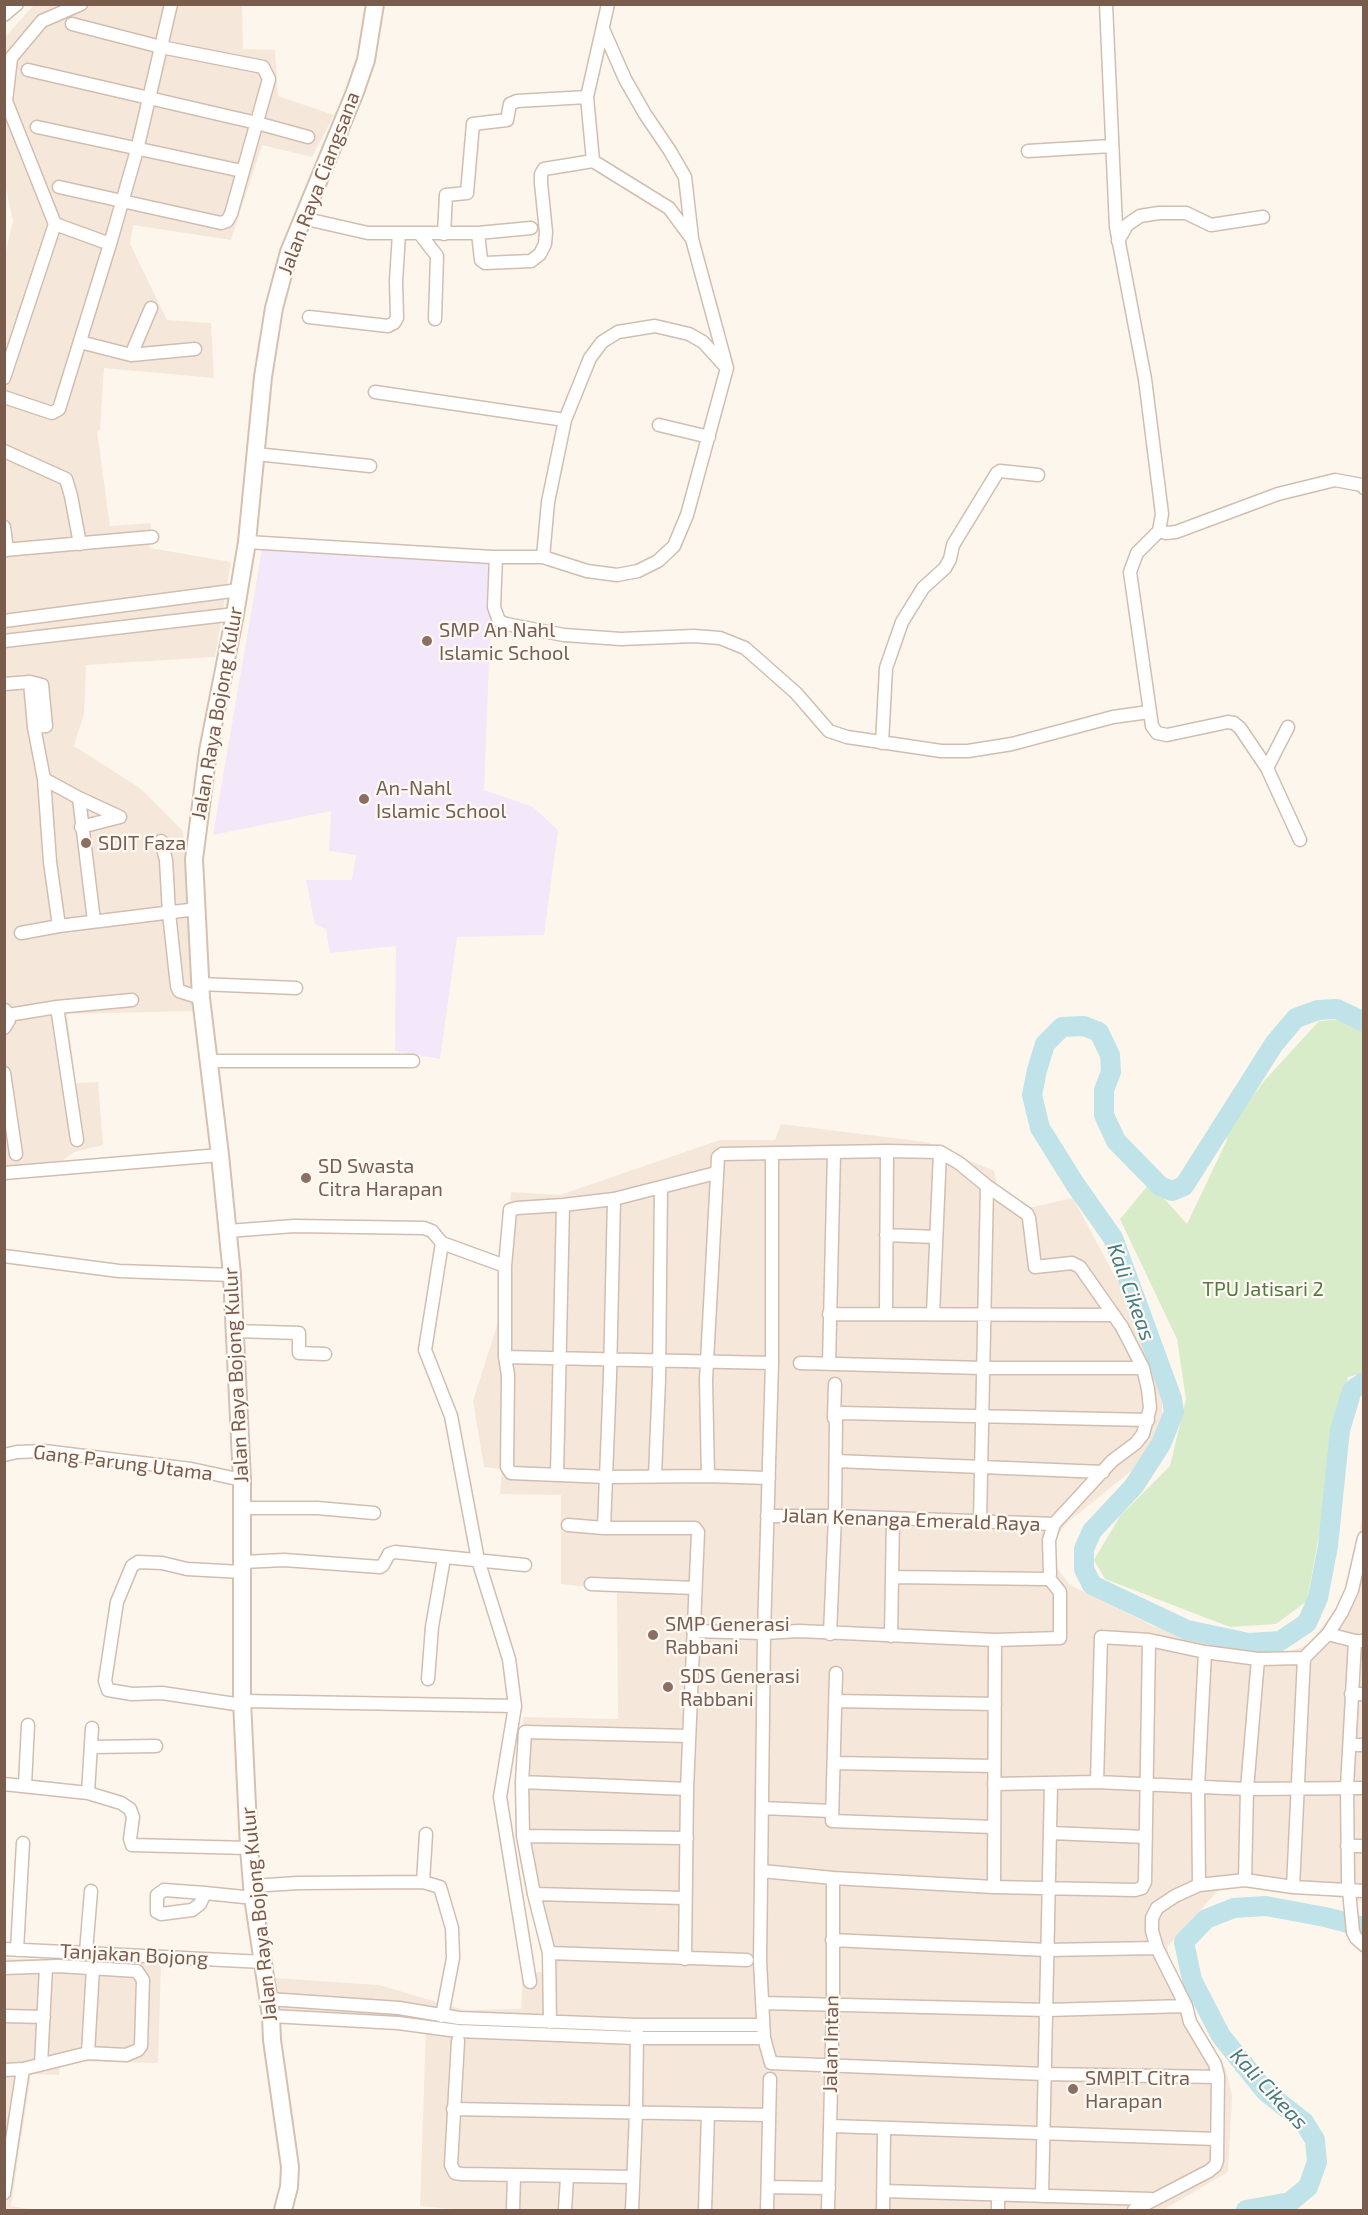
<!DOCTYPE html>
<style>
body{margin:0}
#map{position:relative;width:1368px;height:2215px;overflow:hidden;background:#fdf6ec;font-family:"Exo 2",sans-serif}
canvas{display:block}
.frame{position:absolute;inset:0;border:6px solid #7a5c4d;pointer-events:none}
</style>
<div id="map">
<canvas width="1368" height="2215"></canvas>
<div class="frame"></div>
</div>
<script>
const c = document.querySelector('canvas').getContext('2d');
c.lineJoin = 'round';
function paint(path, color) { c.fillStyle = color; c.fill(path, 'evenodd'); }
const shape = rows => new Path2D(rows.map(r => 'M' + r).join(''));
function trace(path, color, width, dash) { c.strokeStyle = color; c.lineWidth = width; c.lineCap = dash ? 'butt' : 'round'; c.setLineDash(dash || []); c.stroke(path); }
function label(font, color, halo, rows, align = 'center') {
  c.font = font + ' "Exo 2",sans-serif'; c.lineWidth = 4.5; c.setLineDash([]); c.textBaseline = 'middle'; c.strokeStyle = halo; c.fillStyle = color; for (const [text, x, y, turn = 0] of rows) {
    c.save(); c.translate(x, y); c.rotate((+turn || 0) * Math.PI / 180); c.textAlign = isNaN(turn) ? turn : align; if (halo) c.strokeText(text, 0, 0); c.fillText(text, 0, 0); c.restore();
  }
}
const residential = shape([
 [34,5,242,5,243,49,275,50,278,96,334,115,312,157,262,145,231,240,133,225,130,244,167,320,211,323,214,378,104,368,100,430,97,432,110,526,151,523,150,548,231,562,215,657,86,665,84,714,74,746,140,788,183,831,195,1011,67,1014,76,1083,98,1082,103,1145,74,1152,45,1173,5,1180,4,259,13,221,4,180,5,37],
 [781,1124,926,1142,994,1171,1001,1202,1024,1209,1073,1198,1147,1336,1162,1394,1162,1435,1141,1463,1067,1523,1051,1544,1051,1560,1070,1585,1153,1626,1221,1647,1286,1654,1309,1644,1346,1596,1363,1513,1363,1902,1242,1880,1223,1885,1168,1946,1167,1972,1187,2011,1226,2069,1232,2096,1228,2172,1163,2210,464,2210,420,2206,426,2029,279,2019,275,1978,379,1985,464,2010,521,2009,523,1972,547,1972,522,1850,523,1717,618,1719,617,1590,561,1584,561,1495,500,1494,502,1469,484,1467,473,1401,498,1322,511,1192,560,1195,720,1140,775,1140],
 [5,1958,161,1965,158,2063,61,2061,59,2075,31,2074,11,2206,34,2210,5,2210]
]);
const education = shape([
 [262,549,379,554,493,563,484,790,533,807,558,830,544,935,457,937,440,1059,395,1051,396,946,330,953,326,929,315,924,306,880,352,880,356,855,329,851,331,811,213,835]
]);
const green = shape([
 [1347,1019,1364,1027,1363,1373,1348,1377,1307,1601,1276,1624,1230,1627,1105,1579,1094,1560,1120,1516,1170,1466,1186,1399,1177,1339,1120,1219,1150,1183,1187,1224,1227,1140,1226,1131,1265,1080,1319,1021]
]);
const river = shape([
 [1364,1022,1337,1009,1318,1010,1296,1018,1274,1044,1184,1186,1172,1191,1160,1186,1116,1141,1104,1115,1104,1090,1111,1072,1110,1055,1099,1032,1084,1026,1062,1027,1045,1044,1037,1070,1032,1095,1040,1128,1075,1184,1113,1238,1172,1399,1174,1412,1161,1444,1134,1486,1092,1531,1084,1549,1084,1569,1092,1585,1187,1630,1249,1643,1280,1641,1307,1623,1318,1598,1328,1546,1340,1430,1352,1390,1364,1382],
 [1246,2210,1290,2202,1308,2187,1317,2162,1315,2140,1304,2122,1266,2092,1221,2036,1192,1980,1184,1942,1206,1919,1234,1908,1266,1906,1325,1917,1364,1927]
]);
const street = shape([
 [1106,4,1116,227,1145,379,1162,514,1159,531,1137,553,1130,572,1152,726,1157,733,1167,735,1228,722,1234,723,1240,728,1267,768,1300,840],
 [4,15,17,4],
 [603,29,625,79,645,114,670,151,685,177,692,238],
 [28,70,257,123,308,137],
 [37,127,242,171],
 [1028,151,1111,146],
 [593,161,587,97,608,4],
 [59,187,221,223,227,221,231,214,269,79,263,67,161,47,72,24],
 [302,218,368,233,478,233,531,228],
 [420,234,437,256,435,319],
 [444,234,446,195,467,193,473,124,507,120,510,104,517,101,587,97],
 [1118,241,1127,225,1140,216,1159,213,1186,213,1211,225,1263,217],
 [110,244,137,150,171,4],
 [309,317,388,326,394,323,397,318,396,281,399,234],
 [80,342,131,355,151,308],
 [131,355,195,349],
 [4,378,55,224,6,101,11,58,42,21,81,4],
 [375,392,565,420],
 [4,397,52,413,59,409,110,244,55,224],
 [659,425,709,437],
 [4,451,66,479,71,496,80,544],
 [256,454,370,466],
 [4,527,7,550],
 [1159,531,1166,533,1176,532,1278,494,1335,480,1362,485,1364,488],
 [247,542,492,557,543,557,587,571,617,575,638,571,658,561,674,546,687,515,727,368,692,239,669,208,593,161,544,169,541,174,541,183,546,232,545,244,540,254,531,261,485,263,481,260,478,233],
 [4,550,152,537],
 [496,557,494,607,499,621,506,624,564,635,621,639,694,636,720,638,745,648,796,693,829,731,847,737,941,751,968,751,1012,744,1113,717,1149,712],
 [543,557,548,502,565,420,590,358,602,342,618,332,655,326,689,334,703,342,724,365],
 [4,621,239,590],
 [4,641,235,614],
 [30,682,42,685,46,726,34,727],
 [4,684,30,682,34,727,44,779,50,862,59,926],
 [882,743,886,668,902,622,923,588,945,568,950,559,953,545,997,473,1000,471,1038,475],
 [1267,768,1288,727],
 [44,779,79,798,120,817],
 [79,798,94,921],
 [81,827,120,817],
 [161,841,166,860,169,913,177,986,179,991,201,998],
 [21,933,59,926,197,909],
 [200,984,296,988],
 [57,1007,77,1140],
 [8,1015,57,1007,132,1000],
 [4,1028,9,1020,5,1010],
 [208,1061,413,1061],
 [4,1073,16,1154],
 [772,1154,772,1363,764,1633,760,1961,764,2038,771,2063,1044,2074,1218,2077],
 [4,1173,220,1155],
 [716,1173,614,1199,563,1205,517,1208,510,1210,505,1266,505,1357,508,1375,507,1467,511,1473,607,1477,708,1476,769,1478],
 [228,1231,294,1226,424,1228,432,1231,442,1243,425,1350,451,1416,478,1560,509,1659,515,1706,500,1797,530,1982],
 [886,1235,936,1237],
 [442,1243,505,1266],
 [4,1256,119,1271,232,1275],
 [829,1314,1114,1315],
 [886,1314,887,1151],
 [933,1314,940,1152],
 [235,1331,299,1333,299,1353,325,1354],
 [505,1357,772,1363],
 [800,1363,983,1368,1143,1368],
 [829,1364,834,1153],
 [834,1418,835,1384],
 [4,1455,17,1452,44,1451,191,1469,242,1480],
 [836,1461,1103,1472],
 [557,1474,563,1205],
 [655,1476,659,1379,661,1187],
 [708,1476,706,1380,718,1157,722,1154,887,1151,940,1152,959,1163,987,1186,1027,1214,1029,1218,1035,1267,1072,1263,1080,1267,1122,1327,1143,1368,1148,1389,1150,1408,1143,1434,1136,1443,1112,1461,1054,1524,1049,1540,1050,1574,1047,1579,892,1577],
 [243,1508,317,1508,374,1513],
 [767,1516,835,1516,1054,1524],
 [980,1521,987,1186],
 [568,1525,604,1528,695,1528,698,1532,687,1789,685,1959],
 [604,1528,610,1376,614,1199],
 [243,1562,284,1560,380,1567,383,1565,389,1554,395,1552,525,1565],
 [242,1572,187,1569,162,1563,138,1562,132,1566,117,1602,105,1681,108,1690,132,1694,162,1693,242,1705],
 [591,1584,695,1588],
 [693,1631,764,1633,799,1631,995,1640,1060,1638,1060,1592,1048,1577],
 [830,1634,835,1516,836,1415,842,1413,1148,1420],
 [1328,1634,1355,1641,1364,1641],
 [891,1636,893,1519],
 [1355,1641,1347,1787,1348,1880,1353,1932,1356,1938,1364,1945],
 [836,1673,832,1821,993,1827],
 [428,1679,432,1627,444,1558],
 [1351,1694,1364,1694],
 [242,1701,515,1706],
 [836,1701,995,1704],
 [1350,1745,1364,1745],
 [92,1747,156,1746],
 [834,1763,994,1766],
 [522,1782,687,1789],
 [1097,1782,1101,1637,1149,1640,1205,1652,1258,1659,1304,1658,1328,1634,1342,1612,1352,1590,1364,1538],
 [4,1784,88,1793,121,1803,130,1809,133,1817,130,1839,132,1845,249,1848],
 [994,1784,1097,1782,1247,1789,1364,1788],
 [25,1785,28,1725],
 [88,1793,92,1728],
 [762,1808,831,1811],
 [1051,1833,1146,1837],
 [523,1836,687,1838],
 [1347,1846,1364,1846],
 [762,1871,833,1878,994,1887,1135,1890,1142,1888,1145,1882,1149,1640],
 [1245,1880,1247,1789,1258,1659],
 [423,1882,426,1834],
 [1199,1885,1198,1787,1205,1652],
 [252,1886,298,1883,423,1882,440,1887,452,1928,453,1958,442,2016],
 [994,1887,995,1640],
 [1293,1887,1304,1658],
 [205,1893,200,1904,192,1910,161,1914,157,1912,157,1895,164,1890,205,1893,244,1897,253,1897],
 [534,1894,685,1898],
 [832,1940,1047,1950,1157,1948],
 [4,1949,263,1962],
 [17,1950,23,1843],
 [86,1952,91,1891],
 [549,1953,747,1960],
 [4,1968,58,1966,137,1971,143,1980,141,2046,138,2050,126,2055,88,2053,23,2069,4,2070],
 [269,1999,399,2008,459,2018,637,2025,763,2025],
 [763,2003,1047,2010,1186,2006],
 [4,2016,44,2017],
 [271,2016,398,2023,458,2031,636,2038,764,2038],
 [550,2022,549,1953,534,1894,523,1836,522,1782,525,1732,689,1736],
 [458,2041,451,2165,455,2173,462,2174,633,2177],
 [88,2053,93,1968],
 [41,2064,46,1967],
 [453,2109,769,2115],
 [831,2126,1217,2139],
 [768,2187,829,2188],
 [883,2191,1151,2199],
 [4,2193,23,2069],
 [1042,2196,1051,1785],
 [513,2210,514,2175],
 [565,2210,567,2177],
 [632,2210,636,2113,637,2032],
 [705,2210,708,2114],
 [767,2210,770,2079],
 [828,2210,833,2004,833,1878],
 [883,2210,884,2129],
 [998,2210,998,2195],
 [1134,2210,1209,2171,1215,2166,1217,2161,1218,2076,1215,2064,1190,2022,1186,2006,1157,1948,1152,1931,1152,1918,1157,1908,1175,1896,1199,1885,1245,1880,1293,1887,1364,1891]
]);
const secondary = shape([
 [283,2210,289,2187,290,2167,272,2040,271,2016,253,1897,249,1848,242,1701,242,1480,232,1275,220,1155,201,998,194,859,208,751,235,614,247,542,263,377,274,308,289,252,355,92,366,60,375,4]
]);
const markers = [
 [427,641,6,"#8d6e63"],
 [364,799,6,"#8d6e63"],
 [86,843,6,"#8d6e63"],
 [306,1178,6,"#8d6e63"],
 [653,1635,6,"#8d6e63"],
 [668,1687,6,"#8d6e63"],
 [1073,2089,6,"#8d6e63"]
];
const streetNames = [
 ["Jalan Raya Ciangsana",319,183,-69],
 ["Jalan Raya Bojong Kulur",217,713,-80],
 ["Jalan Raya Bojong Kulur",236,1375,-93],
 ["Gang Parung Utama",123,1463,7],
 ["Jalan Kenanga Emerald Raya",911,1520,2],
 ["Jalan Raya Bojong Kulur",259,1914,-96],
 ["Tanjakan Bojong",134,1955,3],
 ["Jalan Intan",831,2044,-89]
];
const educationNames = [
 ["SMP An Nahl",439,630],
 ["Islamic School",439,653],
 ["An-Nahl",376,788],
 ["Islamic School",376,811],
 ["SDIT Faza",98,843],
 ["SD Swasta",318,1166],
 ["Citra Harapan",318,1189],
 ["SMP Generasi",665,1624],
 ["Rabbani",665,1647],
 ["SDS Generasi",680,1676],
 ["Rabbani",680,1699],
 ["SMPIT Citra",1085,2078],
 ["Harapan",1085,2101]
];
const parkNames = [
 ["TPU Jatisari 2",1263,1289]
];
const waterNames = [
 ["Kali Cikeas",1131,1292,70],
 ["Kali Cikeas",1269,2089,47]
];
paint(residential, '#f5e8da');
paint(education, '#f3e8fa');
paint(green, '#d8ecc9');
trace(river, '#bfe3e8', 20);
trace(street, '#d1beb0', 15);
trace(secondary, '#d6c0b0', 20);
trace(street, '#fff', 12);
trace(secondary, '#fff', 16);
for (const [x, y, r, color] of markers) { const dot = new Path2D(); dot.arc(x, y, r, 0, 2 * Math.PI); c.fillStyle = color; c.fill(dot); trace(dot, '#fffaf3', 2); }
label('20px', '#7a5c4d', '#fffaf3', streetNames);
label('20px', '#785e54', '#fffaf3', educationNames, 'left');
label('20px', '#537a41', '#fffaf3', parkNames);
label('italic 21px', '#437c86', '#fffaf3', waterNames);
</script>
